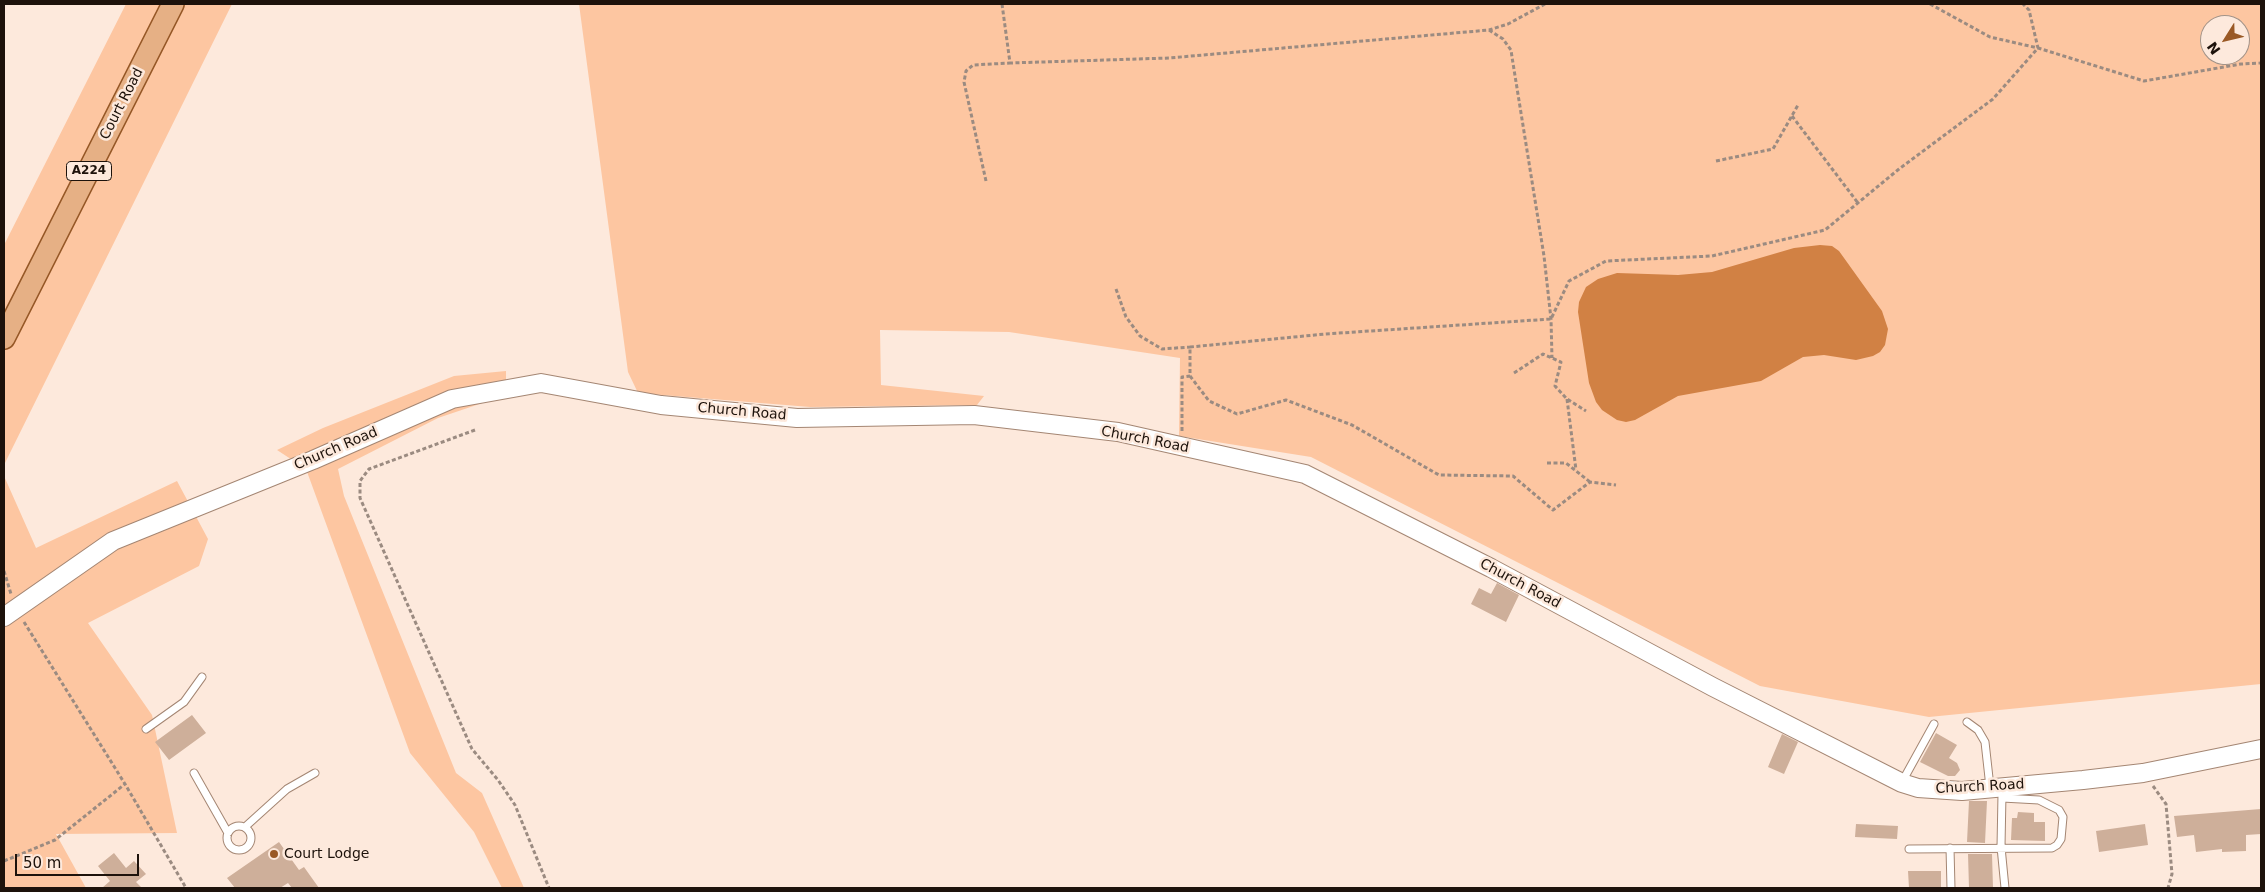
<!DOCTYPE html>
<style>
body{margin:0}
#map{position:relative;width:2265px;height:892px;overflow:hidden;background:#fde9dc;font-family:"DejaVu Sans",sans-serif}
canvas{display:block}
.frame{position:absolute;inset:0;border:5px solid #1d120b;pointer-events:none}
.north{position:absolute;left:2200px;top:15px;width:50px;height:50px;box-sizing:border-box;background:#fde9dc;border:1px solid #a39388;border-radius:50%;rotate:234deg;font-size:14px;font-weight:700;line-height:20px;text-align:center;color:#1d120b}
.north::after{content:'';display:block;margin:auto;width:18px;height:22px;background:#9a5925;clip-path:polygon(50% 0,100% 100%,50% 72%,0 100%)}
.scale{position:absolute;left:15px;top:854px;width:124px;height:22px;box-sizing:border-box;border:2px solid #1d120b;border-top:0;padding-left:6px;font-size:15px;line-height:18px;white-space:nowrap;color:#1d120b;-webkit-text-stroke:4px #fde9dc;paint-order:stroke}
</style>
<div id="map">
<canvas width="2265" height="892"></canvas>
<div class="frame"></div>
<div class="north">N</div>
<div class="scale">50 m</div>
</div>
<script>
const c = document.querySelector('canvas').getContext('2d');
c.lineJoin = 'round';
function paint(path, color) { c.fillStyle = color; c.fill(path, 'evenodd'); }
const shape = rows => new Path2D(rows.map(r => 'M' + r).join(''));
function trace(path, color, width, dash) { c.strokeStyle = color; c.lineWidth = width; c.lineCap = dash ? 'butt' : 'round'; c.setLineDash(dash || []); c.stroke(path); }
function label(font, color, halo, rows, align = 'center') {
  c.font = font + ' "DejaVu Sans",sans-serif'; c.lineWidth = 5; c.setLineDash([]); c.textBaseline = 'middle'; c.strokeStyle = halo; c.fillStyle = color; for (const [text, x, y, turn = 0] of rows) {
    c.save(); c.translate(x, y); c.rotate((+turn || 0) * Math.PI / 180); c.textAlign = isNaN(turn) ? turn : align; if (halo) c.strokeText(text, 0, 0); c.fillText(text, 0, 0); c.restore();
  }
}
const green = shape([
 [126,4,232,4,4,465,4,245],
 [579,4,2261,4,2261,684,1929,717,1760,686,1311,457,1179,436,1180,358,1009,332,880,330,881,385,984,396,977,405,810,407,638,393,628,372],
 [2210,25,2240,25,2240,55,2210,55],
 [506,371,506,395,438,418,338,469,344,496,456,773,482,793,524,888,502,888,474,832,410,753,306,469,277,450,323,428,454,376],
 [4,476,36,548,177,481,208,539,199,566,88,623,152,715,177,833,56,834,86,888,4,888]
]);
const water = shape([
 [1820,245,1832,246,1839,251,1882,311,1888,329,1885,345,1880,352,1873,356,1856,360,1824,355,1803,357,1761,381,1678,396,1635,420,1626,422,1617,420,1602,410,1596,402,1589,383,1578,312,1579,302,1586,287,1598,279,1617,273,1678,275,1712,272,1794,248]
]);
const building = shape([
 [1497,583,1519,595,1506,622,1471,604,1479,588,1491,594],
 [192,715,206,733,169,760,155,742],
 [1936,733,1957,745,1949,758,1957,763,1960,770,1955,776,1948,776,1920,762],
 [1782,734,1798,742,1784,774,1768,767],
 [1969,801,1987,801,1985,843,1967,842],
 [2261,809,2261,834,2246,835,2246,851,2222,852,2222,849,2196,852,2194,835,2177,837,2174,816],
 [2018,812,2034,813,2034,822,2045,822,2045,841,2011,840,2012,818,2017,818],
 [1856,824,1898,826,1897,839,1855,837],
 [2145,824,2148,845,2099,852,2096,831],
 [279,842,299,870,304,867,319,888,292,888,288,883,280,888,235,888,227,878],
 [114,853,126,868,134,861,146,874,136,882,142,888,102,888,110,881,98,866],
 [1968,854,1992,854,1993,888,1969,888],
 [1908,871,1941,871,1941,888,1909,888]
]);
const path = shape([
 [1002,4,1010,63,1169,58,1489,30,1508,24,1545,4],
 [1930,4,1990,37,2038,48,2029,10,2023,4],
 [1489,30,1503,39,1511,50,1512,57,1544,256,1551,319,1552,358],
 [1792,116,1858,203],
 [1716,161,1773,149,1798,105],
 [986,181,964,82,966,71,973,65,1010,63],
 [1116,289,1126,317,1140,336,1162,349,1190,347],
 [1514,373,1543,354,1561,362,1555,386,1567,399,1586,411],
 [1190,376,1209,401,1237,414,1286,400,1352,425,1439,475,1513,476,1553,510,1590,482,1616,485],
 [1567,399,1576,470],
 [475,430,369,469,360,481,360,498,472,749,498,780,515,805,549,888],
 [1182,431,1182,377,1190,376,1190,347,1325,334,1551,319,1569,281,1606,261,1712,256,1825,230,1899,169,1993,99,2038,48,2144,81,2241,64,2261,63],
 [1547,463,1566,463,1590,482],
 [4,571,11,594],
 [24,622,125,784,186,888],
 [2153,786,2166,804,2172,874,2168,888],
 [4,861,55,840,125,784]
]);
const service = shape([
 [1967,722,1978,730,1985,742,1990,787],
 [146,729,184,702,202,677],
 [194,773,228,833],
 [1902,782,1934,724],
 [2002,794,2001,847,2005,888],
 '227 838a12 12 0 1 1 24 0a12 12 0 1 1-24 0Z',
 [245,827,287,789,315,773],
 [1950,848,1951,888],
 [1909,849,2052,848,2057,845,2061,839,2063,817,2059,810,2039,800,2002,798]
]);
const tertiary = shape([
 [4,617,113,541,313,460,452,399,541,383,661,405,797,418,974,415,1118,432,1305,474,1491,568,1713,687,1902,783,1918,788,1962,791,2083,780,2143,773,2261,749]
]);
const primary = shape([
 [4,338,173,4]
]);
const markers = [
 [274,854,5,"#9a5925"]
];
const shields = [
 [89,171,45]
];
const shieldNames = [
 ["A224",89,171]
];
const streetNames = [
 ["Court Road",122,104,-63],
 ["Church Road",742,412,5],
 ["Church Road",1145,440,11],
 ["Church Road",336,449,-23],
 ["Church Road",1520,584,28],
 ["Church Road",1980,787,-3]
];
const poiNames = [
 ["Court Lodge",284,854]
];
paint(green, '#fdc6a1');
paint(water, '#d18144');
paint(building, '#ceaf9a');
trace(service, '#a48673', 9);
trace(tertiary, '#a48673', 20);
trace(primary, '#955726', 24);
trace(path, '#9b8b81', 3, [4, 2.5]);
trace(service, '#fff', 7);
trace(tertiary, '#fff', 18);
trace(primary, '#e6b085', 21);
for (const [x, y, r, color] of markers) { const dot = new Path2D(); dot.arc(x, y, r, 0, 2 * Math.PI); c.fillStyle = color; c.fill(dot); trace(dot, '#fde9dc', 2); }
for (const [x, y, w] of shields) { const box = new Path2D(); box.roundRect(x - w / 2, y - 9.5, w, 19, 4); c.fillStyle = '#fde9dc'; c.fill(box); trace(box, '#1d120b', 1); }
label('bold 12px', '#1d120b', null, shieldNames);
label('14px', '#1d120b', '#fde9dc', streetNames);
label('14px', '#1d120b', '#fde9dc', poiNames, 'left');
</script>
